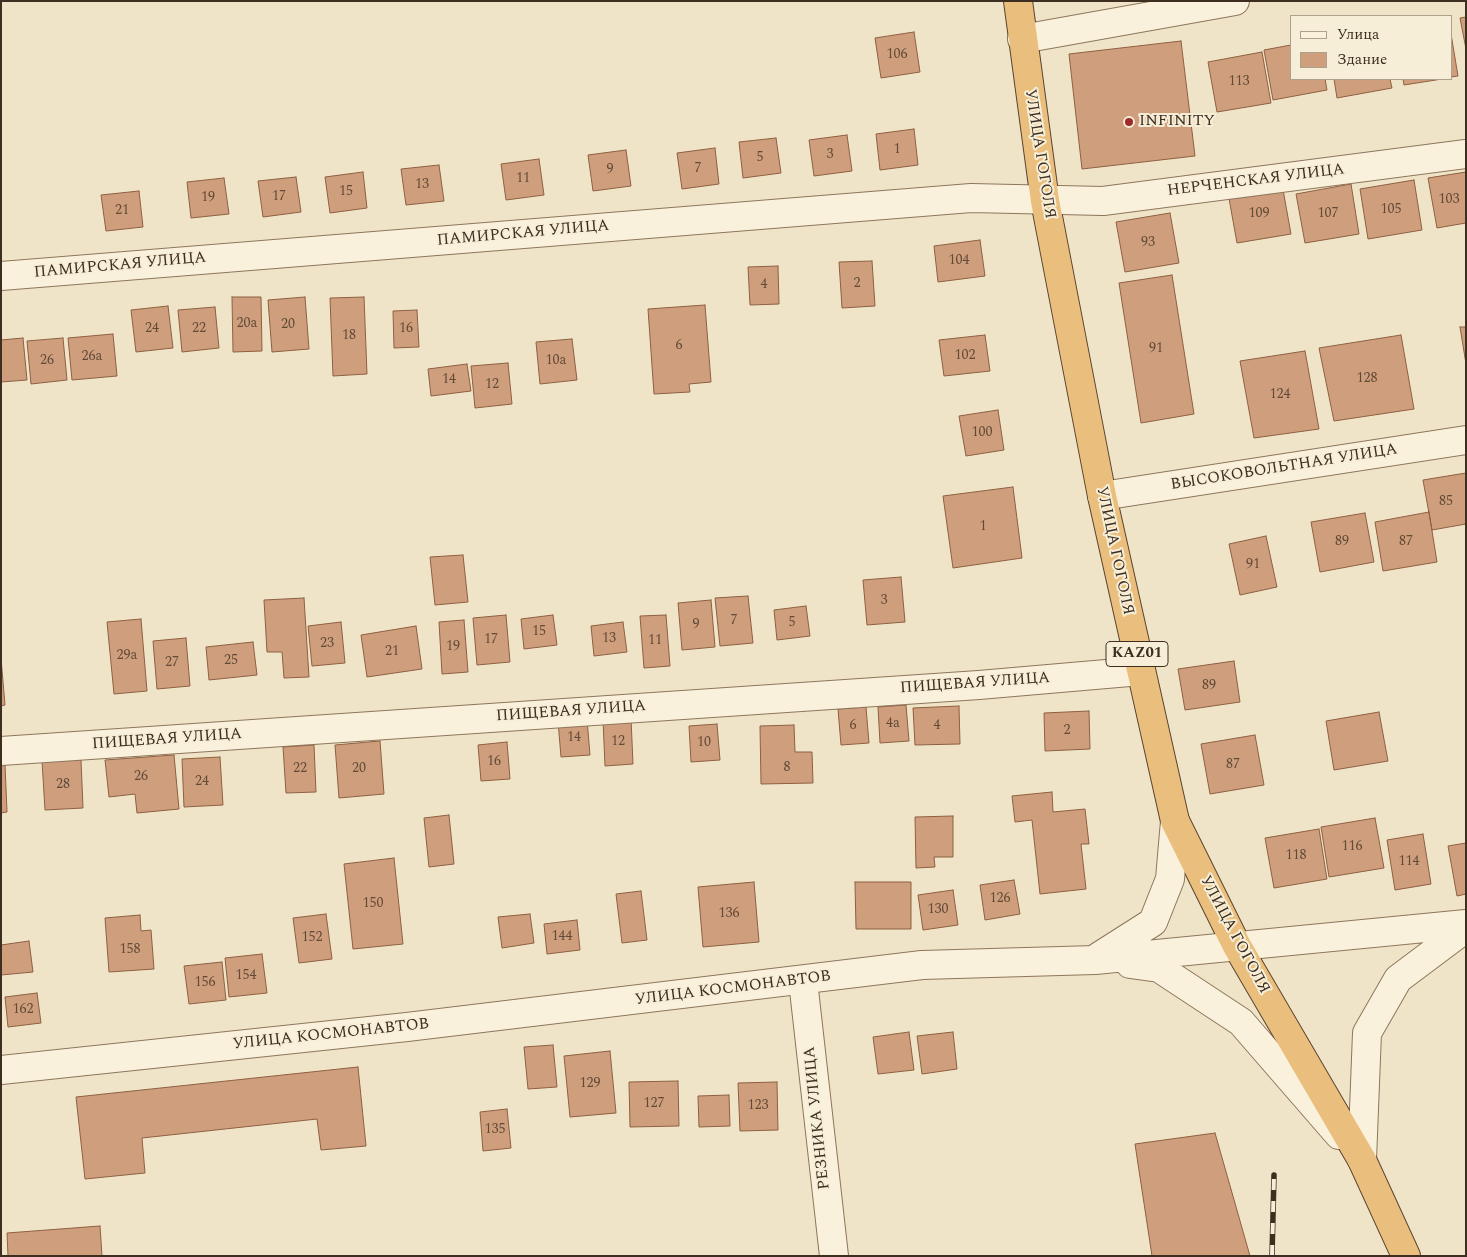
<!DOCTYPE html>
<meta charset="utf-8">
<style>
body{margin:0}
#map{position:relative;width:1467px;height:1257px;overflow:hidden;background:#f0e4c8;font-family:Spectral,serif}
canvas{display:block}
.frame{position:absolute;inset:0;border:2px solid #3d2e20;pointer-events:none}
.legend{position:absolute;left:1290px;top:15px;width:162px;height:65px;box-sizing:border-box;background:#f7eed8;border:1px solid #ada18e;margin:0;padding:6px 9px;list-style:none;font-size:15px;color:#3d2e20}
.legend li{display:flex;align-items:center;gap:10px;height:25px}
.legend b{width:25px;border:1px solid #ada18e}
</style>
<div id="map">
<canvas width="1467" height="1257"></canvas>
<div class="frame"></div>
<ul class="legend">
<li><b style="height:6px;background:#faf1dc"></b>Улица</li>
<li><b style="height:14px;background:#cf9f7d"></b>Здание</li>
</ul>
</div>
<script>
const c = document.querySelector('canvas').getContext('2d');
c.lineJoin = 'round';
function paint(path, color) { c.fillStyle = color; c.fill(path, 'evenodd'); }
const shape = rows => new Path2D(rows.map(r => 'M' + r).join(''));
function trace(path, color, width, dash) { c.strokeStyle = color; c.lineWidth = width; c.lineCap = dash ? 'butt' : 'round'; c.setLineDash(dash || []); c.stroke(path); }
function label(font, color, halo, rows, align = 'center') {
  c.font = font + ' Spectral,serif'; c.lineWidth = 4; c.setLineDash([]); c.textBaseline = 'middle'; c.strokeStyle = halo; c.fillStyle = color; for (const [text, x, y, turn = 0] of rows) {
    c.save(); c.translate(x, y); c.rotate((+turn || 0) * Math.PI / 180); c.textAlign = isNaN(turn) ? turn : align; if (halo) c.strokeText(text, 0, 0); c.fillText(text, 0, 0); c.restore();
  }
}
const building = shape([
 [1466,17,1466,49,1460,18,1466,17],
 [914,32,920,72,881,78,875,38,914,32],
 [1451,34,1458,76,1451,77,1451,34],
 [1181,41,1195,156,1082,169,1069,54,1181,41],
 [1291,45,1291,79,1325,79,1327,90,1273,100,1264,50,1291,45],
 [1262,52,1271,103,1217,112,1208,62,1262,52],
 [1334,79,1390,79,1392,88,1337,98,1334,79],
 [1403,79,1442,79,1404,85,1403,79],
 [914,129,918,165,880,170,876,134,914,129],
 [847,135,852,171,814,176,809,140,847,135],
 [776,138,781,173,743,178,739,142,776,138],
 [715,148,719,184,682,189,677,153,715,148],
 [626,150,631,186,593,191,588,155,626,150],
 [539,159,544,195,506,200,501,164,539,159],
 [439,165,444,201,406,205,401,169,439,165],
 [363,172,367,208,330,213,325,177,363,172],
 [1466,172,1466,223,1437,228,1428,178,1466,172],
 [296,177,301,212,263,217,258,181,296,177],
 [224,178,229,214,191,218,187,182,224,178],
 [1414,180,1422,230,1368,239,1360,189,1414,180],
 [1282,184,1291,234,1237,243,1228,193,1282,184],
 [1351,184,1359,234,1305,243,1296,194,1351,184],
 [139,191,143,227,106,231,101,195,139,191],
 [1170,213,1179,263,1125,272,1116,222,1170,213],
 [980,240,985,276,938,282,934,246,980,240],
 [872,261,875,306,842,308,839,262,872,261],
 [778,266,779,304,750,305,748,267,778,266],
 [1172,275,1194,414,1141,423,1119,283,1172,275],
 [232,297,261,297,262,351,233,352,232,297],
 [305,297,309,349,272,352,268,300,305,297],
 [364,297,367,374,333,376,330,298,364,297],
 [705,305,711,382,689,384,690,392,654,394,648,309,705,305],
 [168,306,173,348,136,352,131,310,168,306],
 [215,307,219,348,182,352,178,310,215,307],
 [417,310,419,347,394,348,393,311,417,310],
 [1460,327,1466,327,1466,364,1460,327],
 [113,334,117,376,72,380,68,338,113,334],
 [985,335,990,371,944,376,939,340,985,335],
 [1401,335,1414,409,1334,421,1319,348,1401,335],
 [23,338,27,380,1,382,1,340,23,338],
 [63,338,67,380,31,384,27,341,63,338],
 [572,339,577,380,540,384,536,342,572,339],
 [1305,351,1319,429,1254,438,1240,361,1305,351],
 [508,363,512,404,475,408,471,366,508,363],
 [467,364,471,391,431,396,428,369,467,364],
 [998,410,1004,450,966,456,959,416,998,410],
 [1466,473,1466,524,1432,530,1423,480,1466,473],
 [1013,487,1022,558,953,568,943,496,1013,487],
 [1429,512,1437,562,1383,571,1375,522,1429,512],
 [1365,513,1374,562,1320,572,1311,522,1365,513],
 [1266,536,1277,587,1240,595,1229,544,1266,536],
 [463,555,468,602,435,605,430,557,463,555],
 [901,577,905,622,867,625,863,580,901,577],
 [748,596,753,643,720,646,715,598,748,596],
 [304,598,309,677,284,678,282,652,267,652,264,600,304,598],
 [711,600,715,647,682,650,678,603,711,600],
 [806,606,810,636,777,640,774,610,806,606],
 [506,615,510,662,477,665,473,618,506,615],
 [553,615,557,645,524,649,521,619,553,615],
 [666,615,670,666,644,668,640,616,666,615],
 [141,619,147,691,114,694,107,622,141,619],
 [464,620,468,672,442,674,439,622,464,620],
 [341,622,345,663,312,666,308,626,341,622],
 [623,622,627,652,594,656,591,626,623,622],
 [416,626,422,669,367,677,361,635,416,626],
 [186,638,190,686,157,689,153,641,186,638],
 [253,642,257,675,209,680,206,647,253,642],
 [1,658,5,705,1,706,1,658],
 [1234,661,1240,702,1185,710,1178,669,1234,661],
 [906,705,909,741,880,743,878,707,906,705],
 [959,706,960,744,915,745,913,708,959,706],
 [866,707,869,743,841,745,838,709,866,707],
 [1089,711,1090,749,1045,751,1044,713,1089,711],
 [1379,712,1388,761,1334,770,1326,721,1379,712],
 [631,718,633,764,605,766,603,720,631,718],
 [587,719,590,755,561,757,558,721,587,719],
 [717,724,720,760,691,762,689,726,717,724],
 [794,725,795,752,812,752,813,783,761,784,760,726,794,725],
 [1255,735,1264,785,1210,794,1201,744,1255,735],
 [380,741,384,794,339,798,335,745,380,741],
 [507,742,510,779,481,781,478,745,507,742],
 [314,745,316,792,286,793,283,747,314,745],
 [174,755,179,809,137,813,135,794,109,797,105,760,174,755],
 [220,757,223,805,184,807,182,759,220,757],
 [81,760,83,808,45,810,42,761,81,760],
 [5,764,7,812,1,813,1,765,5,764],
 [1052,792,1053,812,1085,809,1089,844,1081,844,1086,889,1040,894,1032,820,1015,822,1012,796,1052,792],
 [449,815,454,864,429,867,424,818,449,815],
 [953,816,953,857,934,857,935,867,916,868,915,817,953,816],
 [1375,818,1384,868,1329,877,1321,827,1375,818],
 [1319,829,1327,879,1274,888,1265,838,1319,829],
 [1423,834,1431,884,1395,890,1387,840,1423,834],
 [1466,843,1466,894,1457,896,1448,846,1466,843],
 [394,858,403,944,353,949,344,864,394,858],
 [1014,880,1020,914,985,920,980,885,1014,880],
 [754,882,759,942,703,947,698,887,754,882],
 [855,882,911,882,911,929,856,929,855,882],
 [953,890,958,925,923,930,918,895,953,890],
 [641,891,647,940,622,943,616,894,641,891],
 [326,914,332,959,299,963,293,918,326,914],
 [530,914,534,943,502,948,498,917,530,914],
 [140,915,141,931,151,930,154,969,109,972,105,918,140,915],
 [577,920,580,950,547,954,544,924,577,920],
 [29,941,33,972,1,975,1,945,29,941],
 [262,954,267,993,229,997,225,958,262,954],
 [222,962,226,1000,189,1004,184,966,222,962],
 [37,993,41,1023,8,1027,5,997,37,993],
 [909,1032,914,1070,878,1074,873,1037,909,1032],
 [953,1032,957,1069,922,1074,917,1036,953,1032],
 [553,1045,557,1087,528,1089,524,1047,553,1045],
 [610,1051,616,1113,570,1117,564,1056,610,1051],
 [358,1067,366,1146,321,1150,317,1119,142,1138,145,1173,85,1179,76,1097,358,1067],
 [678,1081,679,1126,630,1127,629,1082,678,1081],
 [777,1082,778,1130,740,1131,738,1083,777,1082],
 [729,1095,730,1126,699,1127,698,1096,729,1095],
 [507,1109,511,1148,483,1151,480,1112,507,1109],
 [1215,1133,1250,1256,1152,1256,1135,1144,1215,1133],
 [100,1226,102,1256,8,1256,7,1233,100,1226]
]);
const minor = shape([
 [1022,39,1235,1],
 [1,276,971,198,1103,201,1466,154],
 [1102,496,1466,440],
 [1,751,979,685,1141,671],
 [803,981,834,1256]
]);
const tertiary = shape([
 [1098,957,1153,922,1170,879,1175,821],
 [1130,964,1159,968,1241,1022,1339,1135],
 [1,1070,407,1027,922,965,1095,960,1466,924],
 [1362,1160,1367,1033,1398,979,1466,928]
]);
const trunk = shape([
 [1018,1,1045,201,1102,496,1175,821,1237,946,1362,1160,1406,1256]
]);
const rail = shape([
 [1272,1256,1274,1175]
]);
const markers = [
 [1129,122,5,"#9e2a2b"]
];
const numberNames = [
 ["106",897,55],
 ["113",1239,82],
 ["1",897,150],
 ["3",830,155],
 ["5",760,158],
 ["7",698,169],
 ["9",610,170],
 ["11",523,179],
 ["13",422,185],
 ["15",346,192],
 ["17",279,197],
 ["19",208,198],
 ["103",1449,200],
 ["105",1391,210],
 ["21",122,211],
 ["109",1259,214],
 ["107",1328,214],
 ["93",1148,243],
 ["104",959,261],
 ["2",857,284],
 ["4",764,285],
 ["20а",247,324],
 ["20",288,325],
 ["24",152,329],
 ["22",199,329],
 ["16",406,329],
 ["18",349,336],
 ["6",679,346],
 ["91",1156,349],
 ["102",965,356],
 ["26а",92,357],
 ["26",47,361],
 ["10а",556,361],
 ["128",1367,379],
 ["14",449,380],
 ["12",492,385],
 ["124",1280,395],
 ["100",982,433],
 ["85",1446,502],
 ["1",983,527],
 ["89",1342,542],
 ["87",1406,542],
 ["91",1253,565],
 ["3",884,601],
 ["7",734,621],
 ["5",792,623],
 ["9",696,625],
 ["15",539,632],
 ["13",609,639],
 ["17",491,640],
 ["11",655,641],
 ["23",327,644],
 ["19",453,647],
 ["21",392,652],
 ["29а",127,656],
 ["25",231,661],
 ["27",172,663],
 ["89",1209,686],
 ["4а",893,724],
 ["6",853,726],
 ["4",937,726],
 ["2",1067,731],
 ["14",574,738],
 ["12",618,742],
 ["10",704,743],
 ["16",494,762],
 ["87",1233,765],
 ["8",787,768],
 ["22",300,769],
 ["20",359,769],
 ["26",141,777],
 ["24",202,782],
 ["28",63,785],
 ["116",1352,847],
 ["118",1296,856],
 ["114",1409,862],
 ["126",1000,899],
 ["150",373,904],
 ["130",938,910],
 ["136",729,914],
 ["144",562,937],
 ["152",312,938],
 ["158",130,950],
 ["154",246,976],
 ["156",205,983],
 ["162",23,1010],
 ["129",590,1084],
 ["127",654,1104],
 ["123",758,1106],
 ["135",495,1130]
];
const shields = [
 [1137,654,62]
];
const shieldNames = [
 ["KАZ01",1137,654]
];
const poiNames = [
 ["INFINITY",1139,122]
];
const streetNames = [
 ["УЛИЦА ГОГОЛЯ",1039,154,81],
 ["НЕРЧЕНСКАЯ УЛИЦА",1256,181,-7],
 ["ПАМИРСКАЯ УЛИЦА",523,234,-5],
 ["ПАМИРСКАЯ УЛИЦА",120,266,-5],
 ["ВЫСОКОВОЛЬТНАЯ УЛИЦА",1284,468,-9],
 ["УЛИЦА ГОГОЛЯ",1114,551,78],
 ["ПИЩЕВАЯ УЛИЦА",975,684,-4],
 ["ПИЩЕВАЯ УЛИЦА",571,712,-4],
 ["ПИЩЕВАЯ УЛИЦА",167,740,-4],
 ["УЛИЦА ГОГОЛЯ",1234,935,62],
 ["УЛИЦА КОСМОНАВТОВ",733,989,-7],
 ["УЛИЦА КОСМОНАВТОВ",331,1035,-6],
 ["РЕЗНИКА УЛИЦА",818,1118,-96]
];
paint(building, '#cf9f7d');
trace(building, '#8d5f41', 1);
trace(minor, '#8d765c', 30);
trace(tertiary, '#8d765c', 30);
trace(trunk, '#5b4430', 30);
trace(minor, '#faf1dc', 28);
trace(tertiary, '#faf1dc', 28);
trace(trunk, '#eabe7c', 28);
trace(rail, '#3d2e20', 5.5);
trace(rail, '#f7eed8', 4, [11]);
for (const [x, y, r, color] of markers) { const dot = new Path2D(); dot.arc(x, y, r, 0, 2 * Math.PI); c.fillStyle = color; c.fill(dot); trace(dot, '#f7eed8', 2); }
label('14px', '#624a37', null, numberNames);
for (const [x, y, w] of shields) { const box = new Path2D(); box.roundRect(x - w / 2, y - 12.5, w, 25, 4); c.fillStyle = '#f7eed8'; c.fill(box); trace(box, '#3d2e20', 1); }
label('bold 15px', '#3d2e20', null, shieldNames);
label('16px', '#3d2e20', '#f7eed8', poiNames, 'left');
label('16px', '#3d2e20', '#f7eed8', streetNames);
</script>
